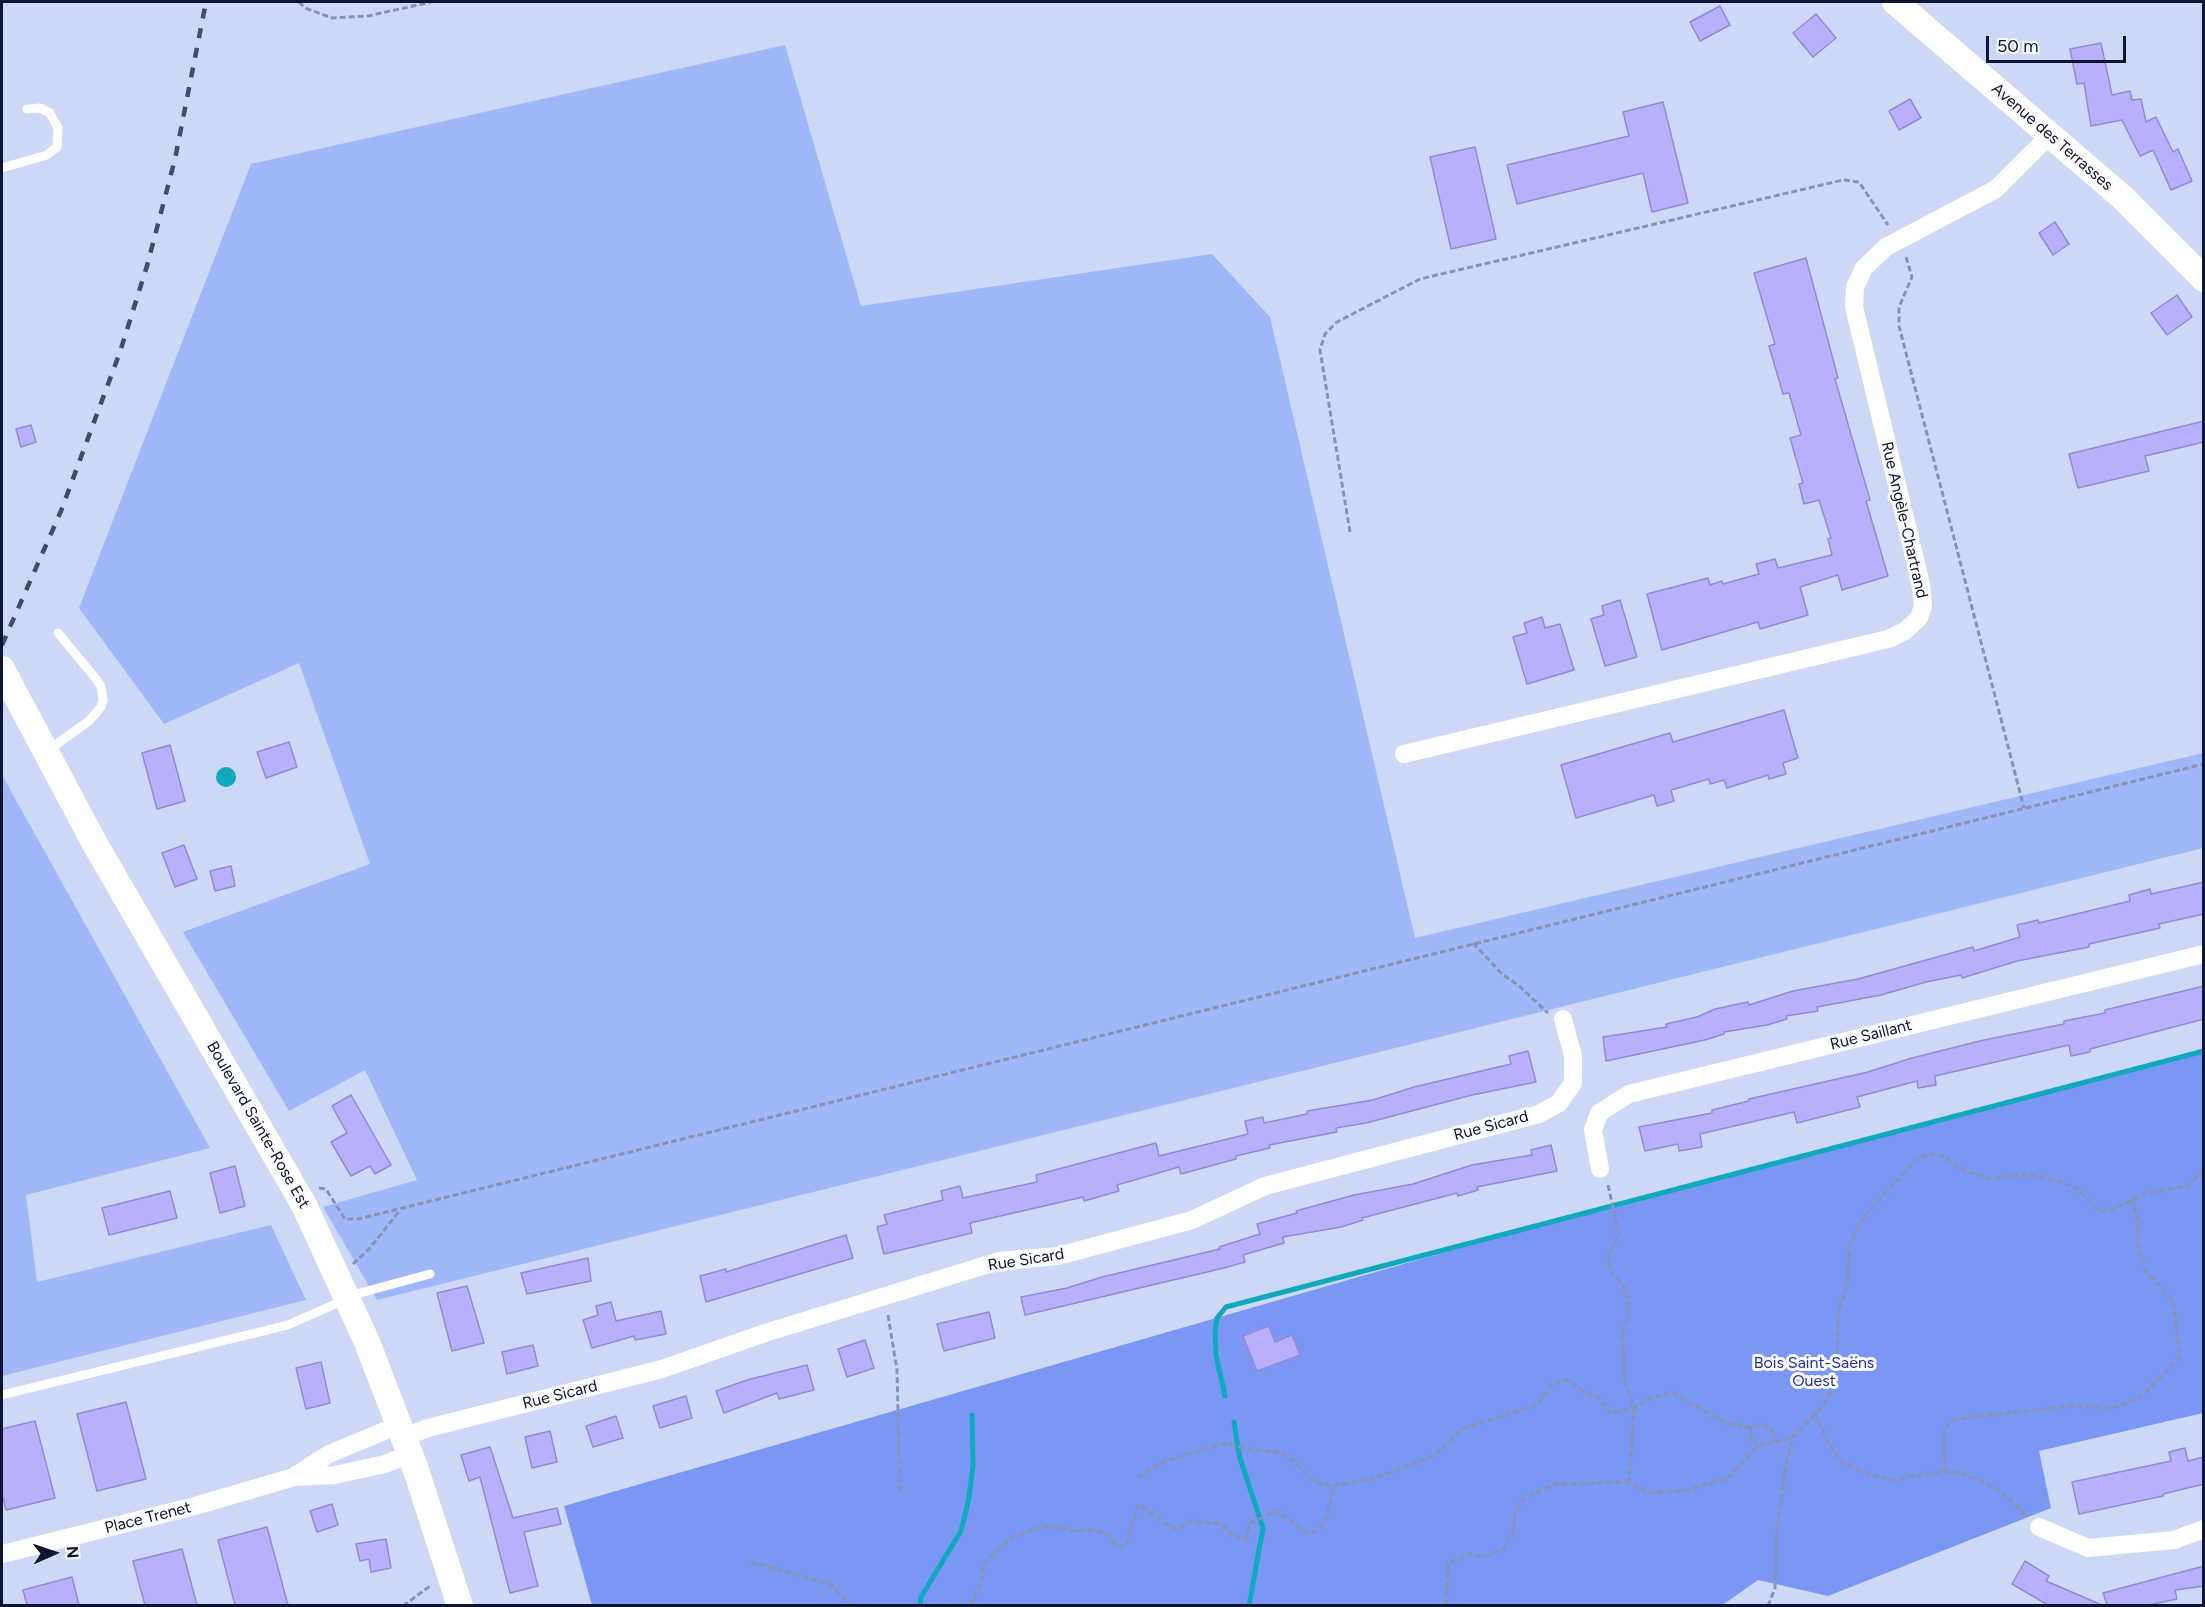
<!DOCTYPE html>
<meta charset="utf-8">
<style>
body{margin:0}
#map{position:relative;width:2205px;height:1607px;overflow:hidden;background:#cdd8f7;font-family:Figtree,sans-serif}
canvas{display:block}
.frame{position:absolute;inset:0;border:3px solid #0e1530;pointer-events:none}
.north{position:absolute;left:24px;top:1523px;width:60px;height:60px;-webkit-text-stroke:4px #fafafa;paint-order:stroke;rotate:87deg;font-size:16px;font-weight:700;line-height:24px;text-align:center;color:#0e1530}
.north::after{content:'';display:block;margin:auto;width:21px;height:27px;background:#0e1530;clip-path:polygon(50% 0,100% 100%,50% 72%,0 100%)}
.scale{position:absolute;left:1986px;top:36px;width:140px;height:27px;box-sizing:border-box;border:3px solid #0e1530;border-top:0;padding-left:8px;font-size:18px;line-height:21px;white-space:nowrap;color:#0e1530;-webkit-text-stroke:4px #fafafa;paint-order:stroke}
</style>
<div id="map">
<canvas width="2205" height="1607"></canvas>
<div class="frame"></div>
<div class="north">N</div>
<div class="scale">50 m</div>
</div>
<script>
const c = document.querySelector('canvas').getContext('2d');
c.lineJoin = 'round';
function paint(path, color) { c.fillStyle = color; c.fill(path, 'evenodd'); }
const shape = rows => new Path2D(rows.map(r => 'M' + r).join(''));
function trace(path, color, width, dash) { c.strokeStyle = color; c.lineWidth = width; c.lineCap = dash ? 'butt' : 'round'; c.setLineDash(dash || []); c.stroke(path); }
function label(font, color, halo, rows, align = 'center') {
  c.font = font + ' Figtree,sans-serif'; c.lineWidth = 6; c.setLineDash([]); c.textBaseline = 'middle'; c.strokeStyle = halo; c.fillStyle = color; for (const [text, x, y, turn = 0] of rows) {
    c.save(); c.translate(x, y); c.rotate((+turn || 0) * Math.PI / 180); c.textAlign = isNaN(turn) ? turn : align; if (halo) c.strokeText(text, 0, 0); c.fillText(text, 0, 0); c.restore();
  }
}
const green = shape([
 [785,45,861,306,1212,254,1270,317,1415,938,2203,753,2203,848,377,1300,323,1207,417,1180,365,1070,289,1111,183,932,370,864,299,663,164,724,79,608,251,164],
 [2,775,210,1148,26,1195,37,1282,271,1225,306,1300,2,1376]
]);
const forest = shape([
 [2203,1052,2203,1413,2039,1451,2051,1508,1828,1596,1758,1580,1721,1606,592,1605,564,1506,1591,1210]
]);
const water = shape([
 '216 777a10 10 0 1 1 20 0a10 10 0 1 1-20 0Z'
]);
const stream = shape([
 [1225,1396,1216,1355,1215,1332,1217,1318,1226,1307,2204,1051],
 [1234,1422,1239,1455,1263,1528,1249,1606],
 [920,1606,921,1597,961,1531,969,1498,973,1465,972,1415]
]);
const building = shape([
 [1720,6,1730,25,1700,41,1690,22,1720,6],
 [1816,14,1836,38,1813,57,1793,33,1816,14],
 [2101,43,2112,95,2130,91,2132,100,2141,99,2146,122,2156,117,2173,152,2178,149,2192,181,2171,190,2153,150,2140,156,2122,120,2091,126,2084,83,2077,84,2070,49,2101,43],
 [1910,99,1921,118,1899,130,1889,111,1910,99],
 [1663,102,1688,203,1652,212,1643,173,1517,204,1507,165,1629,136,1623,112,1663,102],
 [1475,147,1496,239,1451,249,1430,157,1475,147],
 [2055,222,2069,244,2053,255,2039,233,2055,222],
 [1806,258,1838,378,1835,379,1870,500,1866,501,1888,576,1842,590,1838,575,1800,587,1808,615,1760,629,1758,622,1662,650,1647,594,1708,578,1710,585,1722,581,1723,584,1759,574,1756,564,1775,559,1778,568,1832,555,1828,539,1831,538,1819,500,1804,504,1799,484,1803,483,1790,438,1801,435,1789,393,1783,394,1769,346,1775,344,1754,273,1806,258],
 [2177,295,2192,317,2167,335,2151,313,2177,295],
 [2204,421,2204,442,2145,456,2149,471,2078,488,2069,454,2204,421],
 [31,425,36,442,21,447,16,429,31,425],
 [1620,600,1637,657,1605,666,1591,619,1604,615,1602,606,1620,600],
 [1542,617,1545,628,1560,624,1574,670,1527,684,1513,637,1527,633,1524,623,1542,617],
 [1784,710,1798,758,1783,763,1786,774,1769,779,1768,775,1727,788,1724,780,1710,784,1709,779,1671,790,1674,801,1657,806,1654,795,1576,818,1561,765,1670,733,1673,742,1784,710],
 [289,742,297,767,266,778,257,752,289,742],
 [170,745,185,801,157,809,142,753,170,745],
 [184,845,197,879,175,887,162,853,184,845],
 [231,866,235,886,215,891,210,871,231,866],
 [2204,882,2204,914,2159,924,2160,928,2089,944,2089,947,2017,961,1962,978,1961,975,1926,982,1881,995,1817,1007,1818,1011,1786,1016,1787,1019,1767,1025,1724,1032,1724,1034,1705,1040,1606,1061,1603,1037,1667,1027,1666,1024,1697,1017,1715,1009,1748,1002,1749,1005,1793,991,1858,979,1973,947,1974,951,2020,937,2017,925,2038,920,2039,923,2130,901,2129,895,2150,889,2151,894,2204,882],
 [2204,986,2204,1019,2090,1049,2090,1052,2071,1056,2069,1045,1935,1076,1936,1085,1918,1088,1917,1081,1857,1097,1860,1107,1797,1123,1794,1112,1700,1134,1702,1147,1679,1151,1678,1144,1645,1151,1639,1127,1712,1113,1712,1110,1749,1101,1749,1099,1868,1072,1912,1058,1984,1040,2064,1024,2064,1021,2105,1013,2105,1010,2204,986],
 [1528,1051,1536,1082,1472,1095,1366,1123,1336,1128,1337,1132,1269,1145,1270,1148,1236,1156,1236,1159,1181,1174,1179,1167,1117,1185,1119,1191,1084,1201,1083,1197,970,1223,972,1233,884,1254,877,1227,887,1224,884,1215,943,1200,941,1191,960,1186,963,1198,1037,1182,1036,1175,1156,1143,1159,1156,1248,1134,1245,1121,1263,1117,1264,1123,1307,1114,1307,1111,1373,1100,1414,1087,1511,1064,1509,1056,1528,1051],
 [351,1095,391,1165,375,1174,370,1166,351,1176,331,1142,347,1133,332,1106,351,1095],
 [1551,1145,1557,1171,1477,1187,1478,1190,1458,1196,1457,1193,1362,1218,1363,1220,1341,1227,1283,1237,1284,1243,1243,1255,1245,1262,1224,1268,1025,1315,1021,1297,1067,1288,1102,1277,1220,1249,1219,1247,1260,1234,1257,1224,1297,1213,1296,1211,1354,1195,1413,1184,1472,1165,1532,1155,1531,1150,1551,1145],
 [235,1166,245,1206,220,1213,210,1173,235,1166],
 [170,1191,177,1218,109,1235,102,1208,170,1191],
 [846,1235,853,1258,706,1302,700,1276,726,1269,726,1272,846,1235],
 [588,1258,591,1281,527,1294,521,1273,588,1258],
 [467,1286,484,1343,452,1351,437,1293,467,1286],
 [611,1302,616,1321,661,1311,666,1334,635,1340,634,1336,592,1348,583,1320,598,1315,596,1306,611,1302],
 [989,1312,995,1338,944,1351,937,1324,989,1312],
 [1269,1326,1275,1342,1292,1335,1300,1355,1257,1371,1243,1336,1269,1326],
 [865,1340,874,1368,847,1377,838,1349,865,1340],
 [533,1345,538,1366,507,1374,502,1352,533,1345],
 [321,1362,330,1403,306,1409,296,1368,321,1362],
 [807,1365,814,1390,779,1399,777,1393,724,1413,716,1391,747,1380,807,1365],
 [686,1396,692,1418,660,1428,653,1406,686,1396],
 [126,1402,146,1479,97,1491,77,1414,126,1402],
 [616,1416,623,1438,593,1447,586,1426,616,1416],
 [35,1421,55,1498,6,1510,2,1494,2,1429,35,1421],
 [550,1431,557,1462,532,1468,525,1437,550,1431],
 [490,1447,513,1518,557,1508,561,1524,524,1532,538,1586,510,1593,480,1477,469,1481,461,1455,490,1447],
 [2185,1448,2188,1461,2204,1457,2204,1484,2163,1494,2163,1496,2079,1514,2072,1482,2171,1461,2169,1452,2185,1448],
 [332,1504,338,1525,317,1532,310,1511,332,1504],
 [267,1527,288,1605,235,1605,218,1540,267,1527],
 [386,1539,391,1568,371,1572,369,1559,360,1561,356,1544,386,1539],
 [182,1549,197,1605,145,1605,133,1561,182,1549],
 [2025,1561,2049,1576,2046,1581,2102,1605,2048,1605,2012,1584,2025,1561],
 [2204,1566,2204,1586,2175,1590,2177,1599,2148,1605,2107,1605,2103,1593,2204,1566],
 [72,1577,79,1605,27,1605,23,1590,72,1577]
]);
const path = shape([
 [299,2,305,8,332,18,368,16,431,2],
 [1906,257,1912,277,1899,307,1899,326,2024,808],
 [1350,532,1320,350,1325,334,1337,322,1420,279,1843,180,1859,182,1888,225],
 [1473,943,1502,974,1518,985,1548,1013],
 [1608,1185,1619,1234,1608,1257,1611,1272,1626,1289,1629,1316,1622,1333,1625,1382,1634,1408,1629,1482],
 [319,1188,326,1189,345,1219,358,1219,2204,764],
 [353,1264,370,1248,400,1210],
 [888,1315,897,1370,900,1492],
 [1815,1413,1828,1443,1841,1461,1862,1472,1893,1480,1929,1473,1956,1472,1978,1479,2000,1491,2027,1516],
 [1750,1427,1752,1441,1758,1446],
 [1945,1472,1944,1431,1949,1423,1957,1419,2070,1406,2114,1408,2141,1397,2180,1357,2173,1301,2146,1271,2138,1245,2138,1221,2132,1200],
 [1138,1478,1164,1461,1226,1443,1253,1450,1279,1452,1288,1456,1315,1482,1332,1486,1372,1479,1432,1457,1464,1428,1539,1404,1550,1385,1564,1380,1570,1381,1584,1392,1598,1397,1611,1413,1634,1408,1649,1399,1671,1392,1726,1423,1750,1427,1761,1424,1769,1427,1774,1434,1774,1441],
 [751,1562,830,1584,852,1606],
 [403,1606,430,1586],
 [970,1606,982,1579,983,1565,1008,1540,1031,1530,1043,1527,1059,1527,1071,1531,1096,1530,1109,1536,1115,1544,1122,1547,1127,1543,1137,1507,1140,1505,1172,1528,1178,1529,1191,1521,1214,1523,1222,1524,1232,1535,1246,1539,1250,1523,1277,1511,1309,1534,1322,1527,1325,1521,1331,1501,1332,1486],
 [1446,1606,1448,1564,1470,1554,1483,1557,1504,1548,1514,1531,1515,1513,1524,1498,1555,1484,1629,1482,1648,1493,1687,1490,1728,1478,1758,1446,1792,1438],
 [1768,1606,1775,1588,1777,1529,1786,1464,1793,1437,1823,1406,1834,1386,1837,1370,1838,1314,1847,1285,1850,1243,1865,1215,1916,1160,1928,1154,1945,1156,1960,1169,1990,1179,2026,1174,2062,1182,2077,1189,2100,1211,2108,1211,2146,1194,2189,1185,2204,1169]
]);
const lane = shape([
 [2,168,47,155,57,147,58,128,50,113,40,108,27,109],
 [47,751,89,721,101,707,103,700,101,686,97,680,58,633],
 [2,1395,288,1325,360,1293,430,1274]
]);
const street = shape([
 [1404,754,1888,639,1905,631,1919,618,1923,606,1921,584,1854,307,1855,287,1864,268,1886,247,1996,189,2050,135],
 [1600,1169,1593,1130,1599,1113,1629,1094,2204,954],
 [404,1437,428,1428,662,1369,765,1333,999,1261,1058,1256,1192,1220,1265,1186,1539,1114,1559,1103,1573,1083,1573,1056,1563,1019],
 [296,1475,329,1454,399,1425],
 [2039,1527,2088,1548,2174,1540,2204,1529],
 [2,1554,195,1506,294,1477,335,1475,385,1464,410,1454]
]);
const secondary = shape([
 [1895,2,2122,197,2204,279],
 [2,669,95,844,304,1205,367,1342,415,1467,460,1606]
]);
const rail = shape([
 [2,645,61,511,120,352,147,266,175,159,206,2]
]);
const streetNames = [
 ["Avenue des Terrasses",2052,137,41],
 ["Rue Angèle-Chartrand",1904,520,77],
 ["Rue Saillant",1871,1035,-14],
 ["Boulevard Sainte-Rose Est",258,1125,60],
 ["Rue Sicard",1491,1126,-15],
 ["Rue Sicard",1026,1260,-9],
 ["Rue Sicard",560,1395,-14],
 ["Place Trenet",148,1518,-14]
];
const parkNames = [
 ["Bois Saint-Saëns",1814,1363],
 ["Ouest",1814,1381]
];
paint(green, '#9fb6f9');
paint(forest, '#7a97f5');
paint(water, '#10a9bc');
trace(stream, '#10a9bc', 5);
paint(building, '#b9b0fd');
trace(building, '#948ad4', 1.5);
trace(path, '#8993b0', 3, [6, 3]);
trace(lane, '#fff', 9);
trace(street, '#fff', 18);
trace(secondary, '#fff', 26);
trace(rail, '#424b67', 4.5, [10, 10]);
label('16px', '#0e1530', '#fafafa', streetNames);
label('16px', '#22319c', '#fafafa', parkNames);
</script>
